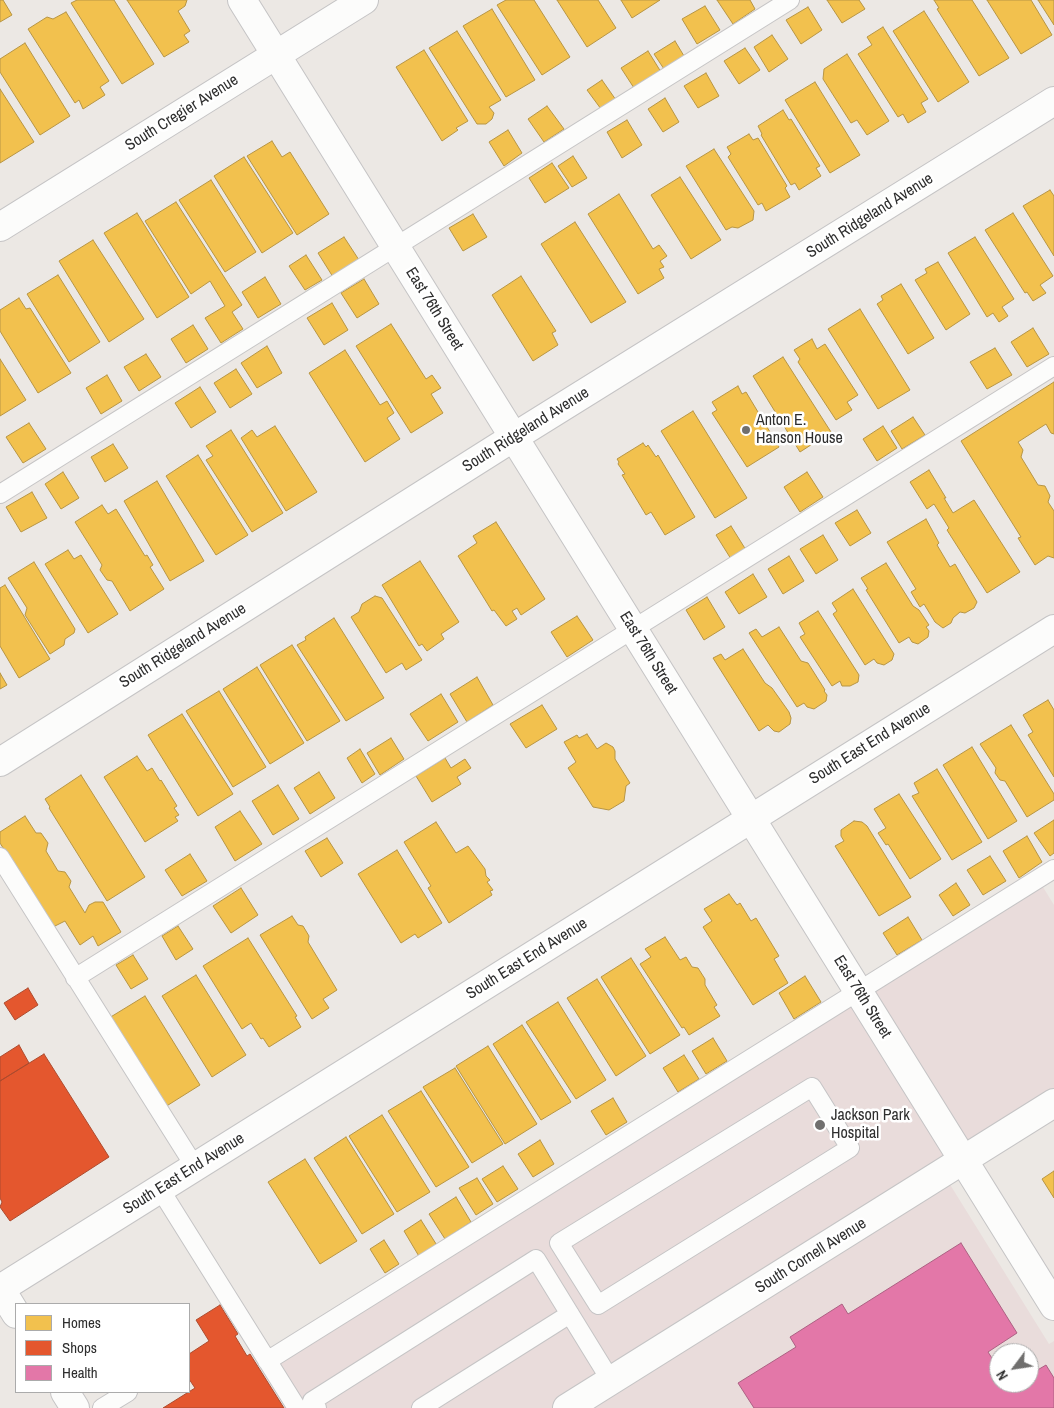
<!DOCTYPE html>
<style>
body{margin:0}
#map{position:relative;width:1054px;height:1408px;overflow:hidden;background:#ece8e4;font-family:"Archivo Narrow",sans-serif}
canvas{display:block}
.legend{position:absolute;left:15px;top:1303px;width:175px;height:90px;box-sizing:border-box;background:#fff;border:1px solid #ababab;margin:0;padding:6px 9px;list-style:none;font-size:15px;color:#2e2e2e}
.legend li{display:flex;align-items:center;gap:10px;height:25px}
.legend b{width:25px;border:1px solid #ababab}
.north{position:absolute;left:989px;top:1343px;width:50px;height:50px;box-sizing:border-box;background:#fff;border:1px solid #ababab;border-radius:50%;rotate:239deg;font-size:14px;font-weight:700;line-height:20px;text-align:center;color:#2e2e2e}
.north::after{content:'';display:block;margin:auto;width:18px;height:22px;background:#706f6e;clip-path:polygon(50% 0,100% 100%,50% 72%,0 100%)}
</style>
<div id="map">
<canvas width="1054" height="1408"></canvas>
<ul class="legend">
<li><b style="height:14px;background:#f2c14e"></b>Homes</li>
<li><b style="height:14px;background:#e4572e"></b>Shops</li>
<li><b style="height:14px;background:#e377a8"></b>Health</li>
</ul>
<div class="north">N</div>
</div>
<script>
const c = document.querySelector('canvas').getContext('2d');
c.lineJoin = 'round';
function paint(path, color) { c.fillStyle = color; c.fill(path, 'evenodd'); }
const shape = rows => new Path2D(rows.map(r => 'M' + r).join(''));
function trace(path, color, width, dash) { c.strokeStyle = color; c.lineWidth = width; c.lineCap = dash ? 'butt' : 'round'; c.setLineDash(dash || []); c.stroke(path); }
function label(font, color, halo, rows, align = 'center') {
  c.font = font + ' "Archivo Narrow",sans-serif'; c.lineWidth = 5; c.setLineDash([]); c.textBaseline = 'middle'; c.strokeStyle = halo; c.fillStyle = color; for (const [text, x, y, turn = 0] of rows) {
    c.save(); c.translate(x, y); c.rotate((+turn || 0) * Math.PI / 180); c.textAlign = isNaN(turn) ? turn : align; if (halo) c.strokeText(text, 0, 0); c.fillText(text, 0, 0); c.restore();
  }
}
const medical = shape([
 [1038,879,1054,905,1054,1089,936,1162,1049,1344,1054,1341,1054,1408,297,1408,267,1361],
 [999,1353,1029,1353,1029,1383,999,1383]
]);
const homes = shape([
 [0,0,3,0,12,15,0,22,0,0],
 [77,0,114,0,154,64,122,84,71,3,77,0],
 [127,0,187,0,185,6,178,11,190,31,184,35,189,42,164,57,127,0],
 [506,0,534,0,570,57,542,75,497,5,506,0],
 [557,0,598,0,616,28,587,47,557,0],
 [621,0,660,0,632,18,621,0],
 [717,0,750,0,755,9,733,24,717,0],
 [827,0,859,0,865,9,842,23,827,0],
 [934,0,972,0,1009,58,979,76,937,9,939,8,934,0],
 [987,0,1031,0,1052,35,1021,54,987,0],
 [1038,0,1054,0,1054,25,1038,0],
 [705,6,720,30,697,44,682,19,705,6],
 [808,7,822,30,801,44,786,20,808,7],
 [492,9,535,80,506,97,463,26,492,9],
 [924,11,969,82,938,102,893,31,924,11],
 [66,12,109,81,100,87,105,95,83,109,79,100,75,103,28,29,47,17,53,19,66,12],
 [883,27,928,99,921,103,926,112,908,123,903,114,898,117,858,54,872,45,867,37,883,27],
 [457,31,501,100,489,107,494,113,492,119,486,124,477,124,429,48,457,31],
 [772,35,788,59,769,72,754,47,772,35],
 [675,41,684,56,664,69,654,54,675,41],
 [25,43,70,116,40,135,0,72,0,59,25,43],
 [745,48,760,70,739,84,724,61,745,48],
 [424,50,468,121,456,128,458,130,442,141,396,67,424,50],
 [648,51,661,72,634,88,621,68,648,51],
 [847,54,889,121,867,135,857,120,851,123,823,79,824,69,847,54],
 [706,73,719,96,698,108,684,86,706,73],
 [602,80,616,100,601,109,587,90,602,80],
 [815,82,860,155,830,173,785,100,815,82],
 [0,89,34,142,0,163,0,89],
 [665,98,679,122,663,132,648,109,665,98],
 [547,106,564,129,544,142,528,119,547,106],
 [783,110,789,120,791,119,820,166,816,168,821,176,799,190,795,183,791,185,761,135,762,134,758,126,783,110],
 [627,120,642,145,622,158,607,132,627,120],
 [508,130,522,153,504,166,489,142,508,130],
 [749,134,753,140,758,138,787,186,785,188,790,197,766,211,762,203,758,205,728,157,731,154,727,147,749,134],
 [272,141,282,157,290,152,329,214,297,235,247,156,272,141],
 [714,149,754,211,753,220,738,228,732,227,726,230,686,166,714,149],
 [573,156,587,178,572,187,558,166,573,156],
 [244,157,293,233,262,253,214,176,244,157],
 [552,163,569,188,545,203,529,178,552,163],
 [680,177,721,240,691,259,651,195,680,177],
 [211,180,256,252,225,272,179,200,211,180],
 [1050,190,1054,196,1054,256,1023,206,1050,190],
 [619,194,653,249,659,245,667,256,660,261,664,267,659,269,664,278,638,294,588,214,619,194],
 [176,202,242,305,232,312,243,329,221,343,205,318,225,306,210,281,191,294,145,221,176,202],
 [137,213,189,297,157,318,104,233,137,213],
 [1013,213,1053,276,1040,285,1046,293,1033,301,1027,292,1025,293,985,230,1013,213],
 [473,214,487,237,463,251,449,228,473,214],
 [575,222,626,302,591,323,541,244,575,222],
 [344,237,359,260,333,277,318,253,344,237],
 [975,237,1014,299,1002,307,1008,316,999,322,993,313,987,317,948,253,975,237],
 [93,240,144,319,109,342,59,261,93,240],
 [306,255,322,280,305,290,289,266,306,255],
 [938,262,970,314,946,330,915,280,927,273,925,269,938,262],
 [58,275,100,342,69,362,27,294,58,275],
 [521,276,556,331,552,333,558,345,533,361,492,295,521,276],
 [265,277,281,304,258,318,242,292,265,277],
 [364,279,379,304,357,318,341,293,364,279],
 [901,284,934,338,908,354,877,304,883,300,881,296,901,284],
 [19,298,26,309,30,308,71,373,38,393,0,331,0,310,19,298],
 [332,303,348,330,324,345,307,318,332,303],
 [860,309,910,390,878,409,828,329,860,309],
 [391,324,426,379,432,375,441,388,431,394,443,413,411,433,356,346,391,324],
 [193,325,208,349,186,363,171,339,193,325],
 [1033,328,1049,354,1027,367,1011,342,1033,328],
 [812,339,817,349,825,344,858,395,847,402,852,410,836,420,798,362,800,359,794,350,812,339],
 [267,346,282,373,257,388,241,363,267,346],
 [995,348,1012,375,987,389,970,362,995,348],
 [345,350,380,405,387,401,394,413,387,418,400,439,365,462,309,373,345,350],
 [146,354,161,377,139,391,124,367,146,354],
 [783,357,831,432,800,452,753,376,783,357],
 [0,359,26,400,0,416,0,359],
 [236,369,252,394,230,408,214,383,236,369],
 [107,375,122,401,101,414,86,388,107,375],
 [1054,382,1054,434,1051,433,1046,424,1018,442,1023,450,1021,457,1038,485,1045,486,1050,496,1048,502,1054,511,1054,558,1048,556,1035,565,1018,538,1021,537,961,441,1054,382],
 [738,386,742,394,746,392,779,447,747,467,712,413,717,410,712,402,738,386],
 [200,387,216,412,191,428,175,403,200,387],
 [693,411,747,498,715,518,661,431,693,411],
 [913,417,925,435,902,449,891,431,913,417],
 [29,423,46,449,23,463,6,437,29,423],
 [275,426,317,492,286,511,241,438,252,430,257,437,275,426],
 [883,426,897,448,877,461,863,439,883,426],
 [231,430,283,513,252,532,206,460,213,456,206,446,231,430],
 [643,443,646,447,648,445,656,457,658,455,695,517,665,535,651,512,646,515,622,475,625,474,618,464,619,462,617,459,643,443],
 [113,444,128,468,105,482,91,457,113,444],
 [198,455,248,535,216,555,166,476,198,455],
 [929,470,946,498,944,498,953,513,974,500,1020,572,987,593,947,530,949,528,934,504,927,509,910,482,929,470],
 [63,472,79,498,61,509,45,484,63,472],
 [807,472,823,497,800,512,784,487,807,472],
 [157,481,204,561,170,581,124,501,157,481],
 [32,492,47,518,21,532,6,507,32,492],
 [102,505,108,514,116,509,145,556,147,555,153,565,150,567,164,589,130,611,112,581,107,580,100,570,102,565,75,522,102,505],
 [857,510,871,533,850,546,835,523,857,510],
 [926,519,939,543,937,545,950,567,955,564,977,602,974,608,965,613,960,612,953,618,951,623,943,628,935,622,924,604,920,607,911,592,916,589,887,542,926,519],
 [496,522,545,599,521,615,517,608,512,611,517,619,506,626,494,610,492,611,458,556,477,543,473,536,496,522],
 [731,526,746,550,731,559,716,535,731,526],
 [823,535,838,560,816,574,800,549,823,535],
 [68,550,74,559,81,555,118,614,88,633,45,564,68,550],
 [789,556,804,581,783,594,768,569,789,556],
 [420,561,459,622,441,634,444,639,427,651,422,644,419,646,382,585,420,561],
 [34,562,75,629,74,633,65,639,64,645,50,654,25,615,27,608,8,578,34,562],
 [886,563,913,606,919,610,929,625,926,627,929,631,928,637,918,644,912,642,909,637,899,643,866,590,868,589,861,578,886,563],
 [753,574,767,597,739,614,725,592,753,574],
 [5,585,50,659,19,678,0,646,0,588,5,585],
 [853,589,894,654,892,660,884,665,877,663,874,659,865,665,833,614,837,611,832,603,853,589],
 [375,596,382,598,422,660,406,670,402,663,386,673,351,617,359,612,362,604,375,596],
 [707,597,725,627,704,640,686,610,707,597],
 [818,611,859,675,858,682,850,686,842,686,840,681,832,686,800,637,805,634,799,623,818,611],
 [577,616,593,640,567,657,551,632,577,616],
 [334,618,384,698,346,721,297,645,306,640,305,637,334,618],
 [779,627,801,661,808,663,825,690,824,691,827,695,826,701,814,709,807,707,804,703,797,707,749,633,756,629,762,637,779,627],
 [292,645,340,721,307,741,260,665,292,645],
 [743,649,765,683,772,688,789,712,791,718,790,724,779,732,774,731,768,725,759,731,713,658,721,654,725,660,743,649],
 [257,667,304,743,270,764,223,689,257,667],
 [0,673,7,685,0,689,0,673],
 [477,677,493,705,467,722,450,694,477,677],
 [219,691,266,767,233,787,186,711,219,691],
 [441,694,458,722,428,741,410,714,441,694],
 [1048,700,1054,710,1054,777,1028,735,1033,732,1023,715,1048,700],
 [542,705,557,729,526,748,510,724,542,705],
 [182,714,233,794,198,816,148,735,182,714],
 [1011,725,1054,794,1054,800,1027,817,1005,781,1000,780,995,773,996,768,980,744,1011,725],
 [587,734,597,749,606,743,613,747,615,751,615,759,630,783,626,786,624,801,609,810,593,807,568,768,576,762,564,742,577,735,579,738,587,734],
 [391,738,404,759,380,775,367,753,391,738],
 [972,747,1017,821,988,839,943,765,972,747],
 [360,749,375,774,362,783,347,758,360,749],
 [137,756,147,771,152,768,160,781,161,780,177,806,174,808,179,815,175,817,178,821,145,842,104,777,137,756],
 [445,758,451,768,465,759,471,768,457,777,461,784,432,802,416,776,445,758],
 [937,769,982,842,952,860,912,796,919,793,914,783,937,769],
 [319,772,335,798,310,814,294,788,319,772],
 [81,775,145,877,107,901,49,808,50,807,45,799,81,775],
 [278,785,299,819,273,835,252,801,278,785],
 [899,794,941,859,910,879,888,844,886,845,878,833,886,828,874,809,899,794],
 [240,811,262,844,235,861,215,827,240,811],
 [25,816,36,833,41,833,48,843,46,851,58,871,65,872,71,881,69,887,85,913,89,905,95,902,103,902,121,932,98,946,93,936,80,945,65,921,53,927,0,843,0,832,25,816],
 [1054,820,1054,853,1050,856,1034,833,1054,820],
 [854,821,862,822,867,826,911,897,879,916,835,846,844,841,841,836,841,830,854,821],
 [436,822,456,853,468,846,485,869,486,876,490,880,487,882,493,890,490,891,492,895,449,923,428,888,431,886,404,842,436,822],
 [1027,836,1042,862,1019,878,1003,851,1027,836],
 [327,838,343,863,321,877,305,851,327,838],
 [397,850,442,923,418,938,415,934,401,943,358,874,397,850],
 [190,854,207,881,182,896,165,870,190,854],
 [990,856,1006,881,983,895,967,870,990,856],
 [956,883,970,905,953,916,939,895,956,883],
 [241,888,258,915,231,933,213,906,241,888],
 [729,894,737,905,740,903,751,921,756,918,779,956,774,959,788,983,753,1005,703,927,712,921,704,909,729,894],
 [292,916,298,925,303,926,309,936,308,942,337,990,323,999,329,1008,312,1019,260,935,292,916],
 [908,917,922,940,897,955,883,933,908,917],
 [178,926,193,949,176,960,162,936,178,926],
 [665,937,680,960,686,957,692,967,698,968,705,979,705,985,717,1005,714,1007,720,1016,689,1035,684,1027,682,1028,640,964,651,957,645,949,665,937],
 [248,938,297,1016,295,1017,301,1027,269,1047,263,1038,261,1039,251,1023,242,1029,203,966,248,938],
 [133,955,148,979,131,989,116,965,133,955],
 [631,958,680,1035,650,1054,601,977,631,958],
 [196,975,246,1055,212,1077,162,996,196,975],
 [805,976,821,1002,794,1019,779,993,805,976],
 [597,979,646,1056,616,1076,567,998,597,979],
 [145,996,200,1085,165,1107,109,1018,145,996],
 [558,1002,606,1080,576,1099,526,1022,558,1002],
 [522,1025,571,1102,541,1120,493,1044,522,1025],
 [713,1038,727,1061,706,1074,692,1051,713,1038],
 [488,1046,537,1124,505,1144,456,1066,488,1046],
 [684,1055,699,1079,678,1092,663,1068,684,1055],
 [455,1068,503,1144,472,1163,423,1087,455,1068],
 [421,1091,469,1167,436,1187,388,1111,421,1091],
 [613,1098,627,1122,606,1135,591,1111,613,1098],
 [382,1115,430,1192,397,1212,349,1136,382,1115],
 [346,1137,394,1214,362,1234,314,1158,346,1137],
 [540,1140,554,1164,533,1177,518,1154,540,1140],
 [305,1159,357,1241,320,1264,268,1182,305,1159],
 [503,1166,518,1189,497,1202,482,1179,503,1166],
 [1054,1171,1054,1198,1042,1179,1054,1171],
 [477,1178,493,1204,476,1215,459,1188,477,1178],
 [456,1197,471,1222,445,1239,429,1214,456,1197],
 [421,1220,438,1247,420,1258,404,1231,421,1220],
 [384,1240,399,1264,385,1273,370,1249,384,1240]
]);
const shops = shape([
 [28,988,38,1005,15,1020,4,1003,28,988],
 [19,1045,29,1063,0,1081,0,1057,19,1045],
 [44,1054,109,1157,10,1221,0,1207,2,1202,0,1198,0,1081,44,1054],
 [220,1305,238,1334,235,1336,247,1356,250,1354,284,1408,163,1408,195,1388,189,1379,189,1354,209,1341,196,1320,220,1305]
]);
const health = shape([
 [961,1243,1017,1333,988,1352,999,1369,999,1383,1008,1383,1010,1386,1014,1383,1029,1383,1029,1375,1046,1365,1054,1378,1054,1408,754,1408,738,1383,796,1347,790,1337,842,1304,848,1314,961,1243]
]);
const service = shape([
 [0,494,790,0],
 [0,857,195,1167],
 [75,978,1054,366],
 [812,1087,850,1148,598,1305,559,1243,812,1087],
 [160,1189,297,1408],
 [267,1361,1054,869],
 [102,1408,128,1392],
 [317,1408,312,1401,536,1259,611,1381],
 [421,1408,570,1314]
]);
const minor = shape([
 [0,227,364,0],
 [0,762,514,437,1054,101],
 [0,1289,1054,629],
 [567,1408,1054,1103]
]);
const tertiary = shape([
 [242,0,1054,1306]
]);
const secondary = shape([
 [0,1288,16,1314],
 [65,1392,75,1408]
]);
const markers = [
 [746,430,5,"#706f6e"],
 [820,1125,6,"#706f6e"]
];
const streetNames = [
 ["South Cregier Avenue",182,113,-32],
 ["South Ridgeland Avenue",870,216,-32],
 ["East 76th Street",434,309,58],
 ["South Ridgeland Avenue",526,430,-32],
 ["South Ridgeland Avenue",183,646,-32],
 ["East 76th Street",648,653,58],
 ["South East End Avenue",870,744,-32],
 ["South East End Avenue",527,959,-32],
 ["East 76th Street",862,997,58],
 ["South East End Avenue",184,1174,-32],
 ["South Cornell Avenue",811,1256,-32]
];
const poiNames = [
 ["Anton E.",756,421],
 ["Hanson House",756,439],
 ["Jackson Park",831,1116],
 ["Hospital",831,1134]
];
paint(medical, '#e9dcdb');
paint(homes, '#f2c14e');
trace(homes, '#b79544', 1);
paint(shops, '#e4572e');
trace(shops, '#ad4b2e', 1);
paint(health, '#e377a8');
trace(health, '#ad6183', 1);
trace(service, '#c5c4c5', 20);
trace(minor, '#c5c4c5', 30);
trace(tertiary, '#c5c4c5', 30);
trace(secondary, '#c5c4c5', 30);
trace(service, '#fcfcfb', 18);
trace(minor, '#fcfcfb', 28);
trace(tertiary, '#fcfcfb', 28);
trace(secondary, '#fcfcfb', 28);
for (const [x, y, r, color] of markers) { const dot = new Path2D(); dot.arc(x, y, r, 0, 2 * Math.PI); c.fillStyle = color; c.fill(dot); trace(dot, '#fff', 2); }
label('16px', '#2e2e2e', '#fff', streetNames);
label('16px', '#2e2e2e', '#fff', poiNames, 'left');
</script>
